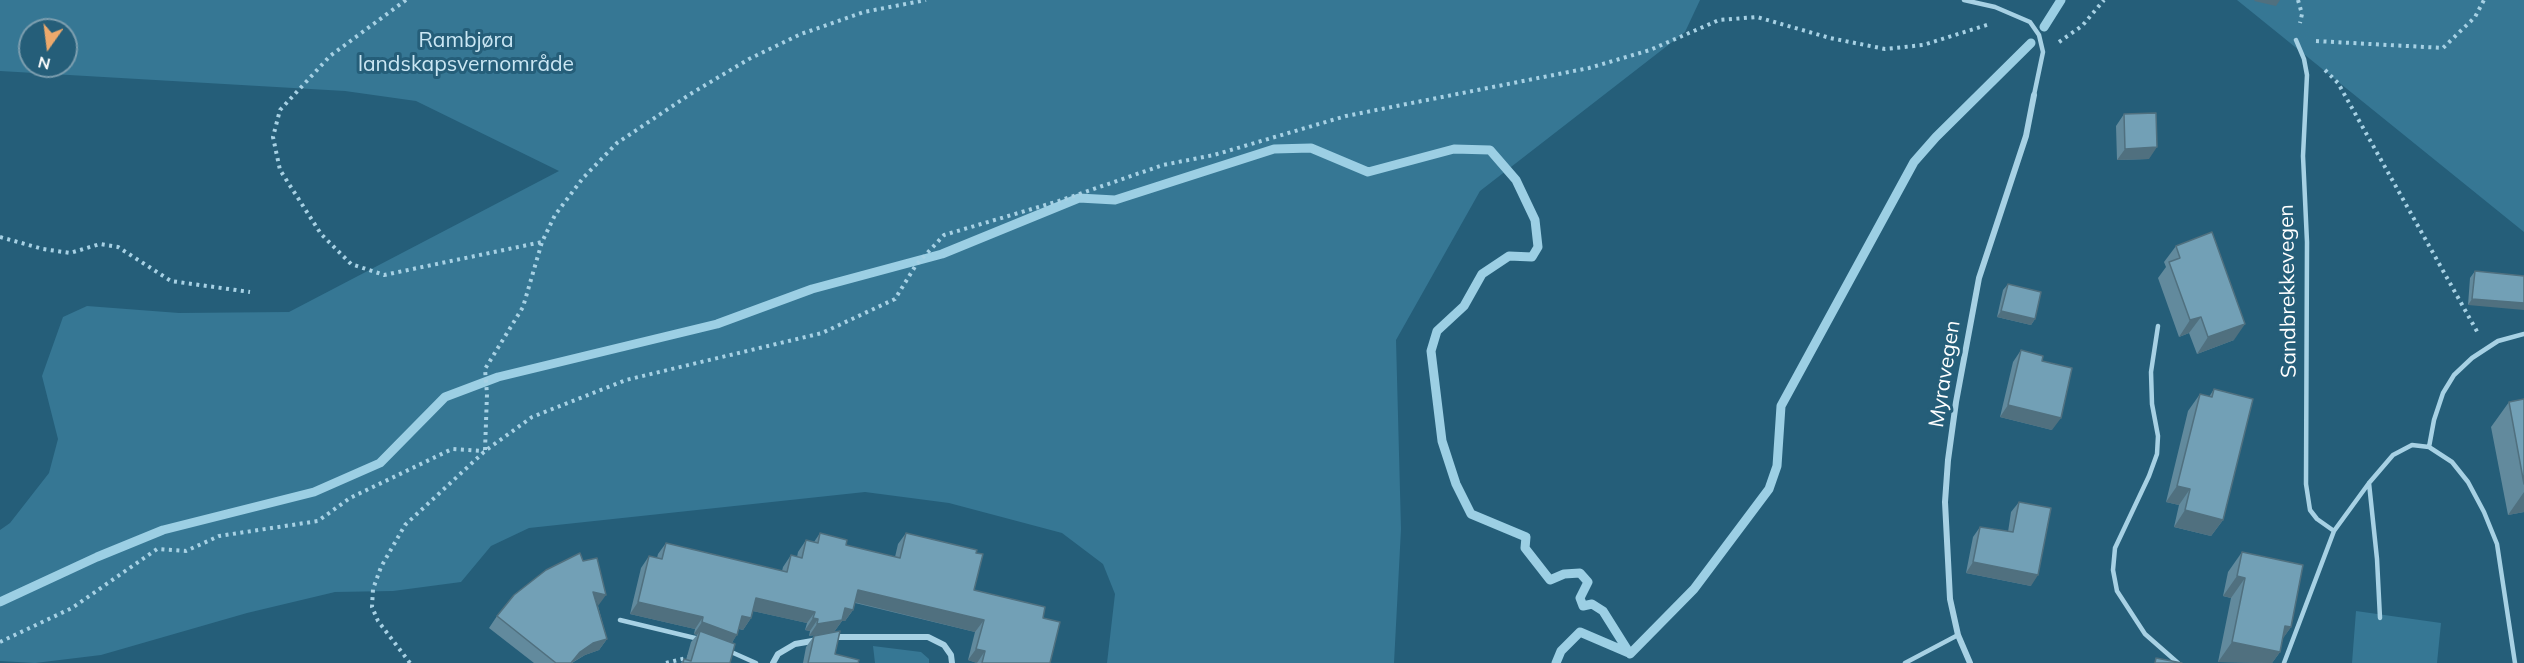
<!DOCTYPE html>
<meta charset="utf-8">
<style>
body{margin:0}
#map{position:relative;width:2524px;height:663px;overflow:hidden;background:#255e79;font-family:Mulish,sans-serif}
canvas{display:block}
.north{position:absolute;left:18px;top:18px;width:60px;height:60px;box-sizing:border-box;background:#255e79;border:2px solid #7c9eaf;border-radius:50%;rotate:194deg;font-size:16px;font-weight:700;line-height:24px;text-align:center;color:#fff}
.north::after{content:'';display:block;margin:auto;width:21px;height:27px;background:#eda96c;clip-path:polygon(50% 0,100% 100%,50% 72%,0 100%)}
</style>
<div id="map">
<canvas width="2524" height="663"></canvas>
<div class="north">N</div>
</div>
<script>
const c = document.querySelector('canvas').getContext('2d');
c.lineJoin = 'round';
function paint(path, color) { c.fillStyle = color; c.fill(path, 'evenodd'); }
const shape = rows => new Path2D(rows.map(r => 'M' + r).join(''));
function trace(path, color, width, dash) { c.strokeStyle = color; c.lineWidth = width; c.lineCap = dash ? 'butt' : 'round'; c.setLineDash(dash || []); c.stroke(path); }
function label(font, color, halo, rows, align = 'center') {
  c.font = font + ' Mulish,sans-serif'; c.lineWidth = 6; c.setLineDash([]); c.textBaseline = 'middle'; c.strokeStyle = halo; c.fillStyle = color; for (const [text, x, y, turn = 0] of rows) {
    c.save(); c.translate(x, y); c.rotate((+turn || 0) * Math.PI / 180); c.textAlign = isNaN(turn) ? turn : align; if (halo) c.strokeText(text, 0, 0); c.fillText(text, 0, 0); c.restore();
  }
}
const green = shape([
 [0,0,1700,0,1685,32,1480,191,1396,340,1401,529,1394,663,1107,663,1115,594,1103,564,1062,533,949,503,865,492,529,528,491,546,461,582,393,591,335,592,247,613,101,655,35,663,0,661,0,530,10,523,49,473,58,439,42,376,63,317,87,306,179,313,289,312,559,171,416,101,345,91,0,71],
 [30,30,66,30,66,66,30,66],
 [2237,0,2524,0,2524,232],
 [2356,611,2441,623,2437,663,2352,663],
 [873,646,921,652,929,659,929,663,875,663]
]);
const stream = shape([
 [2044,27,2061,0],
 [0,602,97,557,163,530,314,492,380,463,445,397,498,377,717,324,812,289,942,254,1079,198,1115,200,1274,149,1311,148,1368,172,1454,149,1490,150,1516,180,1535,220,1538,247,1532,257,1509,256,1482,274,1464,306,1437,331,1431,351,1442,441,1456,484,1471,514,1526,537,1525,548,1550,580,1564,574,1580,573,1588,582,1580,598,1583,606,1592,604,1603,611,1630,654,1694,589,1769,489,1777,466,1781,406,1914,162,1936,137,2031,43],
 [1556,663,1561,651,1580,632,1629,653]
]);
const path = shape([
 [406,0,330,56,280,110,273,137,280,170,321,234,351,264,384,275,542,242],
 [2298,0,2302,14,2300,23],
 [2316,41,2443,48,2475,17,2484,0],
 [2059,42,2082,26,2104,0],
 [2325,70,2338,83,2479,335],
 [0,237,43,249,70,253,100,244,118,247,171,281,250,292],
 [485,450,487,394,485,369,523,307,542,242,555,215,583,178,617,143,692,93,749,59,801,34,864,12,926,0],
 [0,642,72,608,157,549,186,551,219,536,318,521,350,498,452,449,484,451],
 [410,663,378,621,372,607,373,589,381,567,405,525,485,451,532,417,626,380,822,333,895,299,916,265,944,235,1059,201,1163,165,1214,155,1346,116,1589,68,1650,50,1719,20,1757,17,1830,38,1885,49,1923,45,1990,24],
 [666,663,690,657]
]);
const lane = shape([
 [1964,0,1995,7,2030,22,2039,35,2043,52,2034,95],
 [2296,40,2304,59,2307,75,2303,156,2307,242,2306,484,2310,510,2317,519,2334,531],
 [2158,326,2151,372,2152,404,2158,436,2157,454,2149,476,2115,548,2113,570,2117,591,2145,634,2178,663],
 [2429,447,2452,462,2468,482,2484,512,2497,544,2515,663],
 [2369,483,2377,559,2380,618],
 [620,620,699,639],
 [729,651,756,663],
 [1905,663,1958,635],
 [2284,663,2334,531,2369,483,2393,455,2412,445,2429,447,2434,420,2443,393,2454,375,2472,358,2498,341,2524,334]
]);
const street = shape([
 [831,637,928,637,944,645,951,655,952,663],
 [773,663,778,654,795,644,818,640],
 [1970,663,1958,635,1950,599,1945,502,1948,460,1956,402,1979,278,2026,136,2034,95]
]);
const wall = shape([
 [2124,114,2149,159,2117,160,2116,126],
 [2176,246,2234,340,2197,354,2189,333,2179,337,2158,278,2166,267,2164,262],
 [2475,271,2524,276,2468,305,2470,278],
 [2008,284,2035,319,2031,325,1997,317,2003,290],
 [2021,350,2052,430,2000,417,2013,362],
 [2214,389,2223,520,2211,536,2174,527,2179,505,2166,502,2188,411,2200,394,2209,397],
 [2524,399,2524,512,2508,515,2491,427,2509,402],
 [2019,502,2031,586,1966,573,1973,537,1980,527,2008,532,2011,512],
 [820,533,846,545,895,557,898,544,906,533,974,590,1043,618,1050,663,977,663,968,660,975,632,855,603,853,610,845,621,842,621,834,632,809,636,810,631,805,630,807,623,753,611,751,618,743,630,739,629,732,643,730,663,681,663,684,659,686,660,691,642,697,635,694,634,695,629,630,614,641,568,649,556,657,558,658,554,666,543,782,571,783,567,791,555,797,557,798,552,806,540,814,542],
 [2242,552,2291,627,2283,638,2280,652,2272,663,2218,662,2231,598,2223,596,2228,572],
 [598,606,607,639,599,650,585,655,572,663,534,663,489,628,497,616],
 [814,636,835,654,858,663,803,663,806,647]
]);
const shadedWall = shape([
 [2255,0,2280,0,2276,6,2254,1],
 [2157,147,2149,159,2117,160,2125,149],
 [2472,299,2524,303,2524,310,2468,305],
 [2001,311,2035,319,2031,325,1997,317],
 [2201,317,2189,333,2179,337,2190,320],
 [2245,324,2234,340,2197,354,2208,337],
 [2008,405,2061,418,2052,430,2000,417],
 [2177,486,2190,489,2179,505,2166,502],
 [2524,492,2524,512,2508,515],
 [2185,510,2223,520,2211,536,2174,527],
 [1973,562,2038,575,2031,586,1966,573],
 [2237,576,2245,578,2231,598,2223,596],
 [858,590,984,620,975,632,850,601],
 [593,592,606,595,598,606],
 [756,598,815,612,807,623,748,610],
 [638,602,703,617,695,629,630,614],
 [845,608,853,610,845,621,842,621,834,632,809,636,817,624],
 [742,616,751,618,743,630,734,627],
 [813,618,818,619,810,631,805,630],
 [702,622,737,635,729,647,700,631,697,635,694,634],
 [2285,626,2291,627,2277,647],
 [607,639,599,650,585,655,571,663,580,652,593,643],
 [2232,642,2280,652,2272,663,2218,662],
 [976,649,985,651,977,663,968,660]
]);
const building = shape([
 [2156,113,2157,147,2125,149,2124,114,2156,113],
 [2212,232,2245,324,2208,337,2201,317,2190,320,2169,262,2180,258,2176,246,2212,232],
 [2475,271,2524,276,2524,303,2472,299,2475,271],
 [2008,284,2041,292,2035,319,2001,311,2008,284],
 [2021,350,2043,356,2042,361,2072,368,2061,418,2008,405,2021,350],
 [2214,389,2253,399,2223,520,2185,510,2190,489,2177,486,2200,394,2212,397,2214,389],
 [2524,399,2524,484,2509,402,2524,399],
 [2019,502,2051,508,2038,575,1973,562,1980,527,2013,532,2019,502],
 [820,533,847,540,846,545,900,558,906,533,977,550,976,553,983,554,974,590,1045,607,1043,618,1060,622,1050,663,982,663,985,651,976,649,984,620,858,590,853,610,845,608,842,620,817,624,818,619,813,618,815,612,756,598,751,618,742,616,737,635,702,622,703,617,638,602,649,556,662,559,666,543,787,572,791,555,802,558,806,540,818,543,820,533],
 [2242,552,2303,565,2291,627,2285,626,2280,652,2232,642,2245,578,2237,576,2242,552],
 [580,553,583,561,597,558,606,595,593,592,607,639,593,643,580,652,571,663,556,663,497,616,514,595,546,570,580,553],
 [700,631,735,644,730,663,683,663,684,659,691,661,700,631],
 [840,631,835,654,859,660,858,663,808,663,814,636,840,631],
 [2156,658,2182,663,2155,663,2156,658]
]);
const parkNames = [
 ["Rambjøra",466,41],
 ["landskapsvernområde",466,65]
];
const streetNames = [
 ["Sandbrekkevegen",2288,291,-91],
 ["Myravegen",1945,374,-81]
];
paint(green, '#367794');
trace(stream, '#9ccfe4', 9);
trace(path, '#a7d1e4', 4, [3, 4.5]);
trace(lane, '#a7d1e4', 4.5);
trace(street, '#a7d1e4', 6);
paint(wall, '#628a9d');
paint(shadedWall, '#50707f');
paint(building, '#72a0b6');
trace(building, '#50707f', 1.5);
label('21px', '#cae6f3', '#255e79', parkNames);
label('21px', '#fff', '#255e79', streetNames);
</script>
